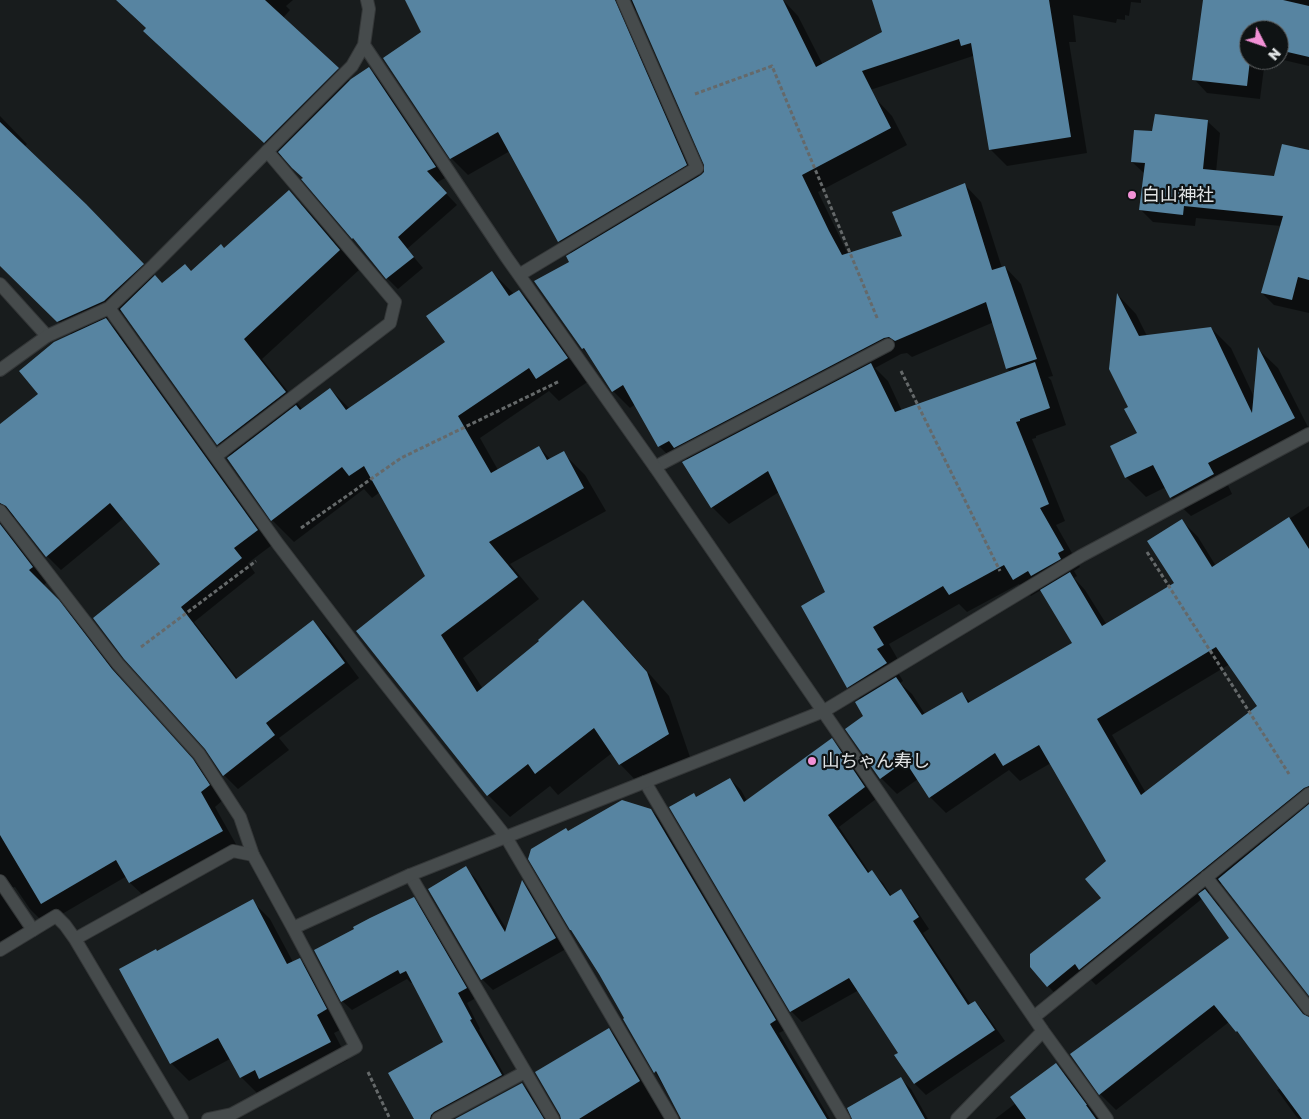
<!DOCTYPE html>
<meta charset="utf-8">
<style>
body{margin:0}
#map{position:relative;width:1309px;height:1119px;overflow:hidden;background:#181c1d;font-family:"Golos Text",sans-serif}
canvas{display:block}
.north{position:absolute;left:1239px;top:20px;width:50px;height:50px;box-sizing:border-box;background:#0f1314;border:1px solid #636667;border-radius:50%;rotate:131deg;font-size:14px;font-weight:700;line-height:20px;text-align:center;color:#e0e3e4}
.north::after{content:'';display:block;margin:auto;width:18px;height:22px;background:#f291d6;clip-path:polygon(50% 0,100% 100%,50% 72%,0 100%)}
</style>
<div id="map">
<canvas width="1309" height="1119"></canvas>
<div class="north">N</div>
</div>
<script>
const c = document.querySelector('canvas').getContext('2d');
c.lineJoin = 'round';
function paint(path, color) { c.fillStyle = color; c.fill(path, 'evenodd'); }
const shape = rows => new Path2D(rows.map(r => 'M' + r).join(''));
function trace(path, color, width, dash) { c.strokeStyle = color; c.lineWidth = width; c.lineCap = dash ? 'butt' : 'round'; c.setLineDash(dash || []); c.stroke(path); }
function label(font, color, halo, rows, align = 'center') {
  c.font = font + ' "Golos Text","Noto Sans JP",sans-serif'; c.lineWidth = 4.5; c.setLineDash([]); c.textBaseline = 'middle'; c.strokeStyle = halo; c.fillStyle = color; for (const [text, x, y, turn = 0] of rows) {
    c.save(); c.translate(x, y); c.rotate((+turn || 0) * Math.PI / 180); c.textAlign = isNaN(turn) ? turn : align; if (halo) c.strokeText(text, 0, 0); c.fillText(text, 0, 0); c.restore();
  }
}
const shadow = shape([
 [116,0,293,0,286,6,290,10,283,18,351,82,369,69,380,79,445,178,436,183,457,205,407,249,423,268,398,289,387,278,304,178,283,155,281,157,160,47,147,29],
 [408,0,783,0,798,16,823,65,883,33,873,0,1141,0,1141,3,1131,2,1129,16,1125,15,1125,20,1117,19,1116,23,1073,15,1076,42,1069,42,1087,153,1007,166,990,149,975,58,973,56,858,94,876,99,892,116,907,145,818,192,848,254,903,236,965,185,981,202,1002,268,1005,267,1021,284,1053,376,1048,377,1051,380,1066,425,1036,436,1036,438,1032,439,1065,521,1056,525,1080,567,1074,571,1077,576,1074,578,1085,590,1107,625,1176,583,1182,521,1198,537,1216,566,1309,506,1309,994,1222,883,1208,894,1221,906,1309,1018,1309,1119,1299,1119,1296,1116,1277,1090,1281,1088,1248,1043,1237,1032,1229,1022,1116,1110,1100,1094,1071,1054,1231,939,1203,898,1096,985,1091,980,1063,1002,1048,986,1103,898,1108,861,1051,763,1020,781,1009,770,946,813,930,797,918,779,897,794,881,778,861,700,848,687,826,592,779,492,729,524,712,507,688,460,685,458,676,463,659,446,636,404,630,408,613,391,590,356,582,348,570,262,572,254,559,241,510,151,468,175,451,158,452,71],
 [637,9,706,164,705,172,700,177,632,21,633,13],
 [994,322,1007,369,1011,372,902,411,888,381,875,368,901,354,907,353,912,357],
 [1019,584,1031,596,1041,590,1073,644,971,703,962,693,925,714,912,694,900,683,903,681,894,666,900,663,889,644,959,604,967,612],
 [1230,664,1259,706,1146,793,1112,735],
 [1220,906,1307,1018,1305,1020,1218,907],
 [1204,0,1309,0,1309,66,1279,59,1279,30,1249,30,1249,60,1265,60,1260,99,1207,93,1194,79],
 [0,116,27,144,24,147,85,205,162,284,191,272,224,249,289,191,308,211,359,270,262,359,302,409,330,389,350,409,446,342,492,272,514,294,519,291,541,313,589,381,559,401,549,391,480,438,498,470,539,447,551,460,563,453,585,475,606,511,510,564,539,599,463,658,483,689,540,641,583,602,605,624,669,696,690,757,642,787,620,764,612,753,558,795,550,786,510,817,488,795,358,631,427,576,380,492,372,498,364,489,294,542,272,520,231,457,218,444,122,310,118,314,106,320,121,334,272,545,248,563,255,573,194,622,238,679,313,622,328,636,359,678,279,738,289,750,238,789,224,775,161,564,124,518,61,570,47,556,17,517,15,517,9,519,6,527,7,531,47,582,43,586,73,616,126,685,207,775,223,800,215,807,237,846,145,897,130,883,127,876,45,924,30,909,15,887,10,888,29,933,0,952,0,426,40,394,72,335,0,264],
 [1207,121,1220,133,1216,172,1275,177,1309,152,1309,313,1274,305,1262,293,1281,226,1196,218,1195,226,1153,222,1141,210,1145,174,1132,162,1153,133],
 [1118,295,1136,314,1147,336,1211,328,1231,348,1255,399,1259,350,1278,368,1309,429,1227,483,1232,494,1191,516,1171,497,1166,487,1146,497,1126,477,1138,434,1130,408],
 [832,740,843,751,876,799,839,827,870,873,872,872,883,883,892,897,900,891,911,902,929,929,923,933,971,1005,975,1002,986,1014,1005,1041,926,1095,915,1084,896,1056,900,1053,859,990,802,1022,791,1011,694,795,697,798,730,779,741,790,747,801],
 [651,810,661,820,785,1030,779,1033,830,1119,681,1119,680,1114,624,1020,626,1019,569,832],
 [466,868,476,879,507,930,522,882,532,892,566,949,493,990,482,979,429,889],
 [413,899,423,908,476,998,467,1003,480,1029,479,1030,510,1085,448,1119,415,1119,445,1042,413,982,411,983,407,979,352,1010,342,1001],
 [252,901,270,919,293,962,299,959,317,977,344,1028,334,1033,348,1060,278,1096,259,1095,241,1077,230,1059,189,1081,171,1063,157,952],
 [609,1029,618,1039,665,1119,561,1119],
 [1056,1065,1071,1080,1099,1119,995,1119,1016,1103],
 [901,1079,911,1089,928,1119,853,1119],
 [522,1084,532,1094,546,1119,458,1119]
]);
const building = shape([
 [116,0,265,0,339,68,264,143,143,31,146,28],
 [405,0,615,0,687,165,558,242,498,132,450,159,383,58,421,32],
 [632,0,783,0,816,67,882,32,872,0,1049,0,1071,137,989,150,971,43,961,46,959,39,862,71,891,128,802,175,829,231,842,255,902,236,892,212,965,183,992,270,1005,266,1037,359,1006,369,986,302,895,341,889,337,884,338,674,448,669,441,658,447,623,385,612,392,584,348,582,349,534,281,569,262,566,256,701,175,704,172,704,165],
 [1203,0,1283,0,1309,6,1309,57,1279,50,1279,30,1249,30,1249,60,1250,60,1247,86,1192,80],
 [369,67,436,167,427,171,447,193,398,237,414,257,386,279,353,238,352,239,301,179,303,178,292,168,278,152,351,79],
 [1155,114,1208,120,1203,169,1274,176,1282,144,1309,150,1309,280,1298,277,1292,300,1261,293,1283,216,1184,206,1183,215,1139,210,1145,163,1131,162,1134,130,1152,131],
 [0,122,86,204,144,264,104,301,57,322,0,266],
 [289,190,340,250,244,339,286,392,217,445,120,309,155,275,162,283,185,264,191,271,221,244,224,248],
 [492,271,509,296,519,290,568,358,536,379,529,368,458,416,491,473,539,446,547,460,564,451,584,488,489,542,518,577,441,635,477,692,539,641,538,640,583,600,647,672,669,734,619,765,594,728,535,774,528,764,487,796,356,631,425,576,364,466,349,476,342,467,271,521,227,458,296,405,300,410,330,388,346,410,445,342,426,316],
 [1117,293,1139,336,1211,327,1252,413,1258,347,1295,418,1208,463,1214,474,1170,498,1153,465,1125,478,1110,446,1137,433,1124,409,1128,407,1109,369],
 [106,318,258,530,234,548,242,558,181,607,236,679,313,620,345,663,266,723,275,735,223,776,205,749,124,659,93,618,160,564,110,503,46,557,6,506,0,503,0,424,38,394,19,371,54,342],
 [1035,362,1050,408,1020,419,1020,421,1016,422,1049,504,1040,508,1064,550,1058,553,1061,559,1031,576,1028,571,1013,580,1004,565,949,595,943,586,873,627,884,645,877,649,887,663,847,688,801,606,825,592,768,471,711,508,682,462,871,363,895,412],
 [1289,517,1309,549,1309,786,1304,788,1079,970,1075,964,1047,987,1030,967,1030,954,1101,898,1085,879,1106,861,1039,745,1003,766,995,753,929,798,905,761,880,779,845,729,863,716,855,702,896,677,922,715,962,692,968,703,1072,643,1040,590,1070,572,1102,626,1174,583,1147,541,1182,519,1212,567],
 [1216,647,1257,706,1141,795,1097,719],
 [0,524,33,567,29,570,59,600,112,669,193,759,210,785,201,792,223,831,129,883,116,860,41,904,0,835],
 [832,738,865,787,828,815,868,873,872,870,890,896,901,889,919,917,913,921,968,1005,975,1001,995,1030,914,1084,894,1055,898,1053,849,978,790,1012,669,807,694,793,696,797,730,778,744,802],
 [622,800,651,809,776,1020,770,1024,827,1119,681,1119,656,1071,654,1073,623,1019,624,1018,599,974,571,930,570,930,528,859,531,849,566,828,568,831],
 [1309,804,1309,996,1218,879],
 [466,866,505,932,522,880,556,938,481,980,428,889],
 [1205,889,1303,1014,1309,1017,1309,1119,1302,1119,1237,1031,1236,1032,1214,1005,1099,1095,1070,1054,1229,938,1198,894],
 [414,897,467,988,458,993,472,1019,470,1020,502,1075,434,1112,431,1115,430,1119,414,1119,388,1073,443,1042,406,971,400,974,398,970,341,1002,314,950,354,929,353,927,370,918],
 [253,899,287,964,300,958,327,1009,317,1015,331,1042,259,1079,255,1070,240,1078,218,1038,170,1064,119,969,156,949,157,951],
 [609,1028,640,1081,579,1119,561,1119,560,1115,535,1072],
 [1056,1063,1087,1105,1086,1105,1096,1119,1026,1119,1010,1097],
 [901,1077,925,1119,852,1119,847,1108],
 [522,1083,544,1119,455,1119]
]);
const path = shape([
 [695,94,772,66,878,320],
 [901,371,1000,571],
 [301,528,401,458,560,381],
 [1147,552,1289,774],
 [141,647,256,561],
 [368,1072,390,1119]
]);
const lane = shape([
 [0,284,47,336],
 [216,456,390,323,395,302,267,151],
 [655,467,888,345],
 [0,511,118,664,199,754,240,817,253,855],
 [645,782,844,1119],
 [506,837,672,1119],
 [410,875,553,1119],
 [1206,877,1309,1009],
 [0,881,33,930],
 [1034,1017,1309,794],
 [438,1119,525,1072]
]);
const street = shape([
 [367,0,369,9,364,45,507,258,655,467,1043,1031,1107,1119],
 [519,275,697,168,623,0],
 [109,308,278,544,365,658,506,837],
 [0,370,47,336,109,308,154,265,352,66,364,45],
 [75,939,182,1119],
 [0,950,56,916,65,925,75,939,233,851,253,855,293,928,410,875,824,711,1081,556,1309,434],
 [208,1119,232,1114,356,1047,293,928],
 [957,1119,1043,1031]
]);
const markers = [
 [1132,195,5,"#f291d6"],
 [812,761,5,"#f291d6"]
];
const poiNames = [
 ["白山神社",1142,195],
 ["山ちゃん寿し",822,761]
];
paint(shadow, '#0007');
paint(building, '#5784a1');
trace(lane, '#343738', 14);
trace(street, '#343738', 14);
trace(path, '#65696a', 3, [4, 2.5]);
trace(lane, '#464b4c', 12);
trace(street, '#464b4c', 12);
for (const [x, y, r, color] of markers) { const dot = new Path2D(); dot.arc(x, y, r, 0, 2 * Math.PI); c.fillStyle = color; c.fill(dot); trace(dot, '#0f1314', 2); }
label('18px', '#e0e3e4', '#0f1314', poiNames, 'left');
</script>
